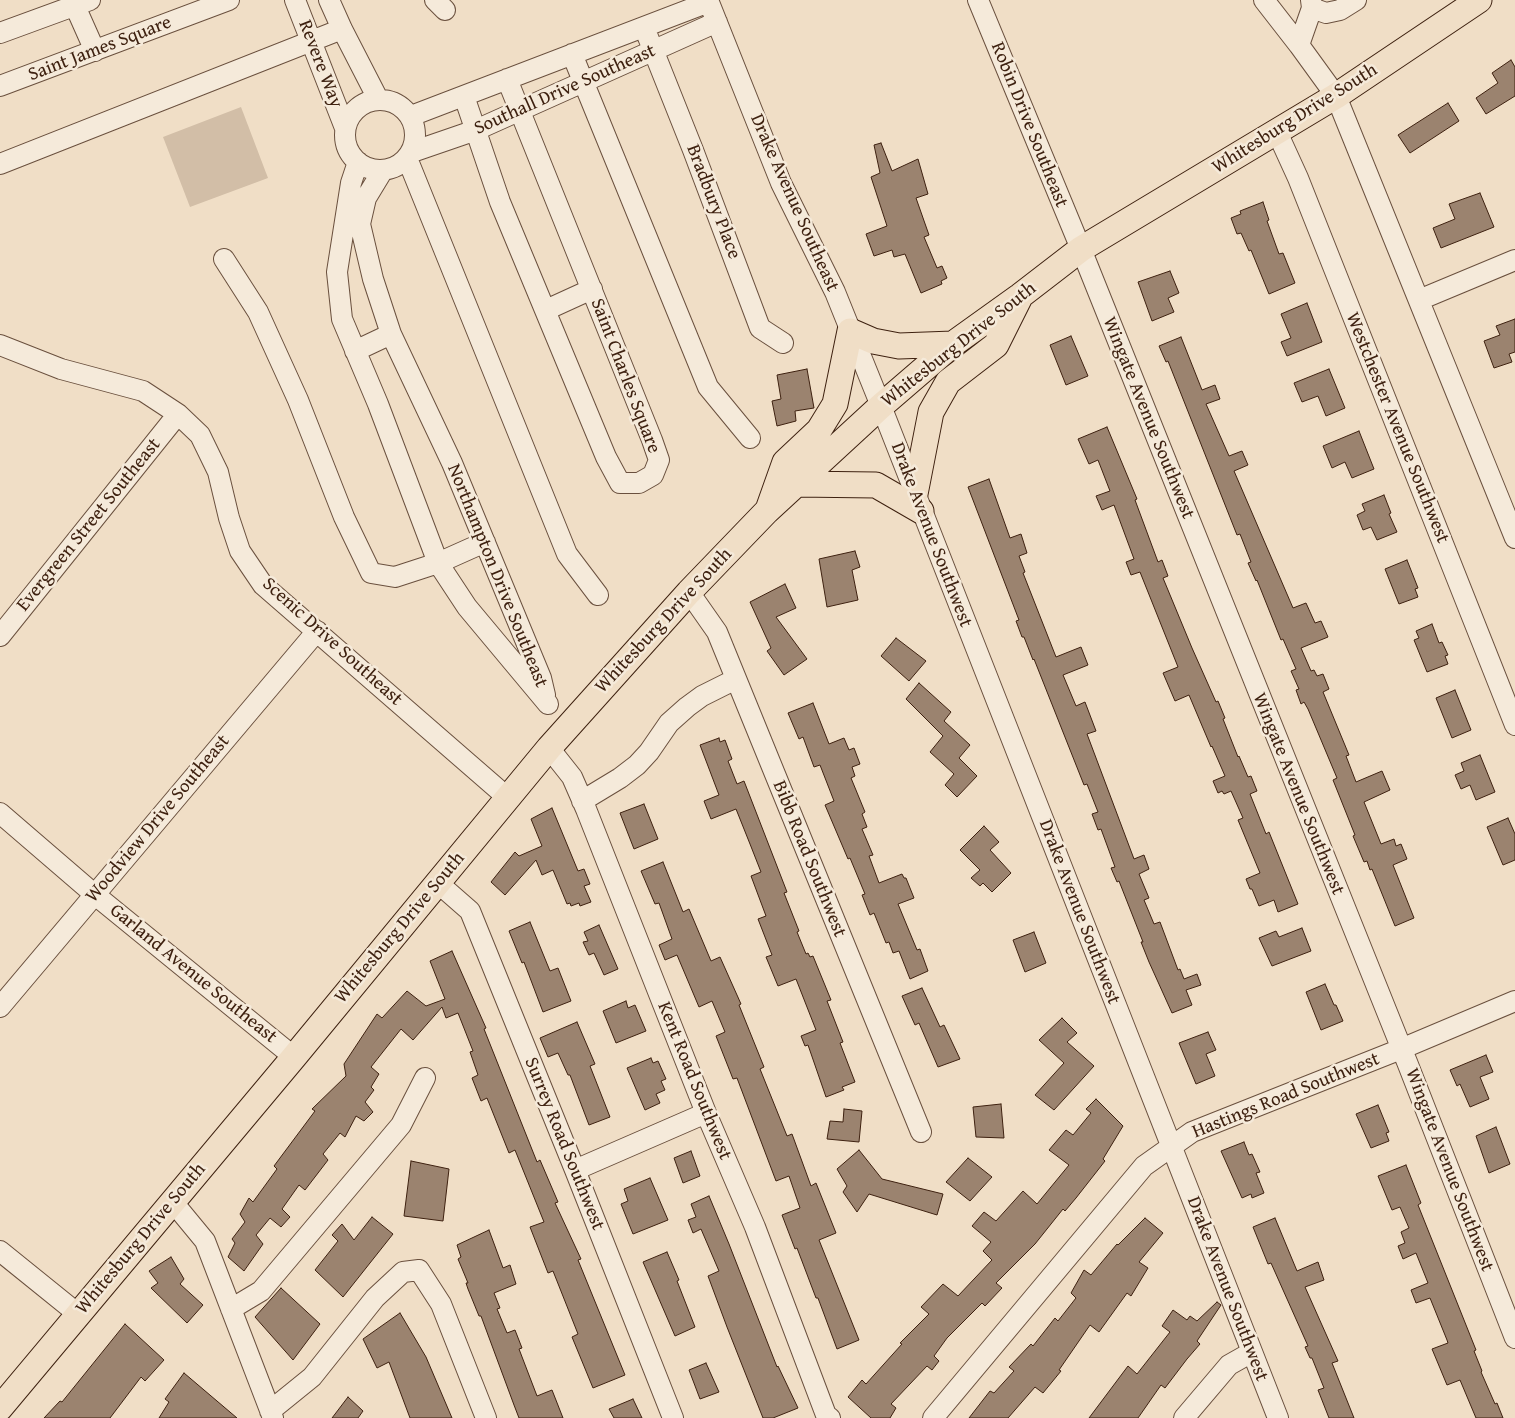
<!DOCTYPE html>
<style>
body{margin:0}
canvas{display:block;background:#f0dec6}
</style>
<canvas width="1515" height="1418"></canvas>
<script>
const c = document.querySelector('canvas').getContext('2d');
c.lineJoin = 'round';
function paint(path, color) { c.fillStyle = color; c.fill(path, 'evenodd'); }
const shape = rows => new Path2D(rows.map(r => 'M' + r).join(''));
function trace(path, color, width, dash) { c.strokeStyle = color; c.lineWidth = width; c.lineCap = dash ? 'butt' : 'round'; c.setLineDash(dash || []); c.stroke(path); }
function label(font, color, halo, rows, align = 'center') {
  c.font = font + ' "Gentium Book Plus",serif'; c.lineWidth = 5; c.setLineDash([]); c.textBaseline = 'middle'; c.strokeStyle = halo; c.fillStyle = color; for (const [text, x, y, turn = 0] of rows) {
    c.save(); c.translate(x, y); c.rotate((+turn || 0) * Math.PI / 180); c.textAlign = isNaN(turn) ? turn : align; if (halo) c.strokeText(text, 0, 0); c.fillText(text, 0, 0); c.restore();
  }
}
const green = shape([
 [241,107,268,178,190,207,163,137]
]);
const building = shape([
 [1511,60,1515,67,1515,96,1486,114,1476,98,1498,83,1492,73,1511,60],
 [1448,103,1459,121,1410,153,1398,135,1448,103],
 [881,143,892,171,918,159,928,194,916,198,929,235,924,237,937,268,942,266,947,278,941,281,942,284,921,293,905,254,894,257,892,250,874,256,866,234,887,226,871,177,880,173,874,145,881,143],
 [1480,193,1494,227,1441,248,1433,228,1455,219,1449,204,1480,193],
 [1263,202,1269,220,1267,221,1279,254,1283,253,1295,283,1269,294,1251,250,1249,251,1241,233,1237,234,1231,218,1241,214,1240,211,1263,202],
 [1170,271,1179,293,1168,298,1174,312,1152,321,1138,282,1170,271],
 [1307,303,1322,342,1287,356,1281,342,1291,338,1281,314,1307,303],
 [1515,319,1515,352,1509,354,1512,362,1494,368,1484,341,1500,335,1496,326,1515,319],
 [1071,336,1088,376,1066,385,1050,345,1071,336],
 [1181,337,1202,390,1215,385,1220,399,1206,404,1229,456,1242,451,1248,465,1234,471,1293,608,1306,603,1315,623,1321,621,1328,637,1301,648,1311,671,1314,670,1317,676,1323,674,1329,689,1323,692,1349,755,1346,756,1356,782,1382,771,1390,790,1364,802,1381,844,1394,839,1396,846,1401,844,1407,859,1393,865,1414,918,1395,926,1372,869,1370,870,1367,861,1364,862,1353,836,1355,835,1333,780,1337,778,1308,709,1304,702,1301,704,1296,690,1299,689,1291,671,1296,669,1283,639,1281,640,1257,580,1256,581,1248,563,1251,562,1240,534,1237,535,1168,361,1166,362,1159,346,1181,337],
 [807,369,814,408,795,411,796,421,777,426,772,401,781,399,777,375,807,369],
 [1329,369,1345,408,1326,416,1318,396,1302,402,1294,383,1329,369],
 [1107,427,1137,499,1135,500,1158,562,1162,560,1168,576,1163,578,1192,648,1216,702,1218,701,1225,718,1223,719,1238,757,1239,756,1248,777,1251,776,1257,791,1250,794,1266,834,1269,832,1298,904,1278,912,1274,900,1259,906,1252,889,1250,889,1246,879,1260,873,1238,820,1243,818,1231,791,1224,794,1222,791,1218,793,1213,781,1225,776,1212,746,1211,747,1189,695,1175,701,1163,673,1178,667,1140,572,1131,575,1126,562,1134,559,1114,505,1102,510,1096,496,1110,491,1098,460,1089,464,1078,439,1107,427],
 [1359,431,1374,469,1352,478,1345,462,1332,468,1323,446,1359,431],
 [989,479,1010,538,1021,534,1027,553,1019,556,1025,572,1023,573,1056,657,1081,647,1088,665,1063,675,1076,706,1085,702,1096,731,1087,734,1134,859,1144,855,1149,869,1139,874,1149,898,1144,900,1154,924,1160,922,1178,970,1180,969,1184,979,1197,974,1201,985,1186,990,1192,1005,1172,1013,1149,962,1141,942,1143,942,1119,881,1117,882,1111,868,1115,867,1101,829,1098,830,1092,814,1098,812,1087,784,1084,785,1034,659,1033,660,1024,637,1022,637,1016,621,1019,620,968,487,989,479],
 [1384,495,1391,513,1389,514,1397,532,1377,540,1371,527,1363,530,1357,515,1365,511,1362,504,1384,495],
 [855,551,860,567,852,570,858,600,827,607,819,559,855,551],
 [1407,560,1418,588,1415,589,1418,597,1399,604,1385,569,1407,560],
 [785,584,796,608,776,617,807,659,784,675,767,651,771,648,750,602,785,584],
 [1432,624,1439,643,1442,642,1448,655,1445,656,1448,664,1427,672,1414,640,1419,638,1416,631,1432,624],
 [896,638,926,661,909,681,881,656,896,638],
 [919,683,951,712,944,721,970,745,959,758,977,776,957,797,945,785,954,774,930,752,943,736,906,699,919,683],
 [1455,690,1471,730,1452,738,1436,698,1455,690],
 [813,703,829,744,844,738,849,750,854,748,860,764,852,767,855,776,851,778,865,812,862,814,867,827,862,829,873,855,869,856,879,883,902,874,904,878,906,878,914,898,898,904,917,950,920,949,928,971,910,979,899,951,893,953,889,942,886,943,874,913,870,915,862,895,865,894,850,858,848,859,825,805,834,801,820,765,814,767,803,737,799,739,788,713,813,703],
 [719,738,720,742,725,740,732,759,728,761,737,784,744,781,787,892,784,893,799,931,797,932,806,954,808,953,810,957,813,956,831,1000,827,1001,843,1042,840,1043,855,1082,842,1087,844,1090,826,1097,808,1045,805,1046,801,1036,816,1030,796,979,778,986,766,957,772,955,758,919,766,916,751,876,761,872,750,844,736,809,711,819,704,801,719,795,700,745,719,738],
 [1480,755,1495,792,1476,800,1470,785,1461,789,1455,775,1464,771,1461,763,1480,755],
 [644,804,658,839,634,849,620,813,644,804],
 [552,808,578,871,584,869,590,884,584,886,591,902,580,906,579,903,571,906,570,903,567,904,553,870,542,875,536,860,505,895,491,882,515,852,519,856,542,846,531,819,552,808],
 [1508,818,1515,834,1515,860,1503,865,1487,827,1508,818],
 [984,826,999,842,990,850,1011,873,992,892,983,883,980,886,971,878,980,870,960,850,984,826],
 [663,862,683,912,689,909,711,961,720,957,741,1004,739,1005,764,1067,760,1069,787,1136,792,1134,811,1186,816,1183,836,1233,819,1240,859,1340,837,1349,818,1298,816,1298,797,1248,795,1249,782,1215,800,1208,789,1176,776,1181,737,1078,733,1079,716,1036,725,1032,712,1001,699,1007,677,955,665,960,659,945,672,939,659,903,655,904,641,871,663,862],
 [530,922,550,971,558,968,571,1001,543,1012,524,962,522,963,509,931,530,922],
 [599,925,618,969,604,975,594,953,589,955,583,942,588,941,584,932,599,925],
 [1302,928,1311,951,1272,966,1259,938,1276,931,1279,937,1302,928],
 [1034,932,1046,963,1025,972,1013,940,1034,932],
 [452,951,486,1028,484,1029,537,1162,540,1160,558,1202,555,1203,581,1259,578,1260,625,1375,593,1388,572,1337,578,1334,553,1271,548,1273,530,1227,544,1222,515,1150,509,1153,487,1098,481,1101,472,1078,478,1075,470,1052,473,1051,458,1013,446,1018,442,1007,413,1040,401,1029,371,1067,379,1074,371,1087,374,1090,365,1102,373,1112,364,1121,356,1116,345,1137,340,1133,323,1154,328,1160,305,1190,299,1185,282,1209,290,1217,281,1227,270,1218,256,1235,263,1244,244,1271,228,1257,235,1243,232,1239,245,1222,240,1214,249,1198,253,1202,277,1169,274,1166,315,1111,312,1109,346,1076,344,1064,377,1014,382,1018,407,991,426,1006,445,999,430,961,452,951],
 [1325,984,1334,1005,1336,1005,1343,1021,1321,1030,1306,992,1325,984],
 [922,988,940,1027,944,1025,960,1059,938,1067,919,1023,915,1025,902,996,922,988],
 [626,1001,628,1008,635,1005,646,1031,616,1043,603,1011,626,1001],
 [1062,1018,1077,1033,1067,1042,1094,1066,1054,1110,1035,1095,1064,1063,1039,1040,1062,1018],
 [577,1022,595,1064,590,1066,610,1117,589,1125,570,1075,568,1075,558,1053,548,1057,540,1038,577,1022],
 [1208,1032,1216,1050,1206,1054,1215,1076,1196,1084,1179,1043,1208,1032],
 [1486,1055,1493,1072,1480,1077,1489,1099,1470,1107,1460,1084,1457,1086,1450,1070,1486,1055],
 [651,1058,653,1063,658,1061,666,1079,661,1081,665,1090,656,1094,660,1103,645,1110,627,1068,651,1058],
 [1096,1099,1123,1126,1103,1159,1105,1161,1076,1198,1065,1211,1063,1209,1035,1244,996,1283,1002,1288,985,1306,982,1303,947,1338,934,1356,939,1361,932,1370,927,1366,891,1404,896,1408,890,1418,871,1418,848,1397,862,1380,866,1384,902,1344,900,1343,929,1314,921,1307,943,1284,958,1296,992,1260,983,1251,991,1242,972,1226,984,1212,996,1221,1023,1191,1037,1204,1069,1165,1049,1150,1066,1130,1073,1135,1091,1113,1086,1109,1096,1099],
 [1001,1104,1004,1138,976,1137,973,1107,1001,1104],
 [1378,1105,1389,1132,1386,1133,1389,1141,1371,1148,1356,1114,1378,1105],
 [844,1109,862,1111,859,1142,827,1139,830,1121,843,1122,844,1109],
 [1496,1127,1510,1164,1489,1173,1476,1136,1496,1127],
 [1244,1142,1249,1155,1252,1154,1260,1172,1256,1173,1264,1193,1252,1198,1251,1194,1242,1198,1221,1151,1244,1142],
 [859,1150,882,1179,943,1194,937,1215,869,1194,857,1212,843,1192,847,1186,837,1169,859,1150],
 [691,1151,700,1176,683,1183,674,1158,691,1151],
 [968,1158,992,1177,970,1201,946,1182,968,1158],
 [411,1161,449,1169,443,1221,404,1216,411,1161],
 [1406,1165,1421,1203,1418,1205,1476,1350,1474,1351,1482,1371,1481,1372,1495,1404,1497,1403,1503,1418,1476,1418,1460,1380,1447,1385,1432,1349,1448,1343,1447,1340,1430,1298,1416,1303,1411,1290,1428,1283,1416,1253,1403,1259,1398,1246,1405,1243,1401,1232,1409,1228,1400,1207,1392,1210,1378,1176,1406,1165],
 [650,1178,668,1220,633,1234,621,1204,628,1201,624,1189,650,1178],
 [709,1196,729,1244,777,1367,778,1366,798,1408,773,1418,763,1418,727,1327,708,1276,719,1271,701,1229,693,1233,688,1220,696,1217,691,1204,709,1196],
 [372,1217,393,1234,343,1297,315,1270,338,1241,332,1235,342,1224,354,1240,372,1217],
 [1145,1218,1163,1233,1139,1262,1148,1268,1131,1296,1127,1293,1099,1332,1090,1325,1059,1370,1061,1371,1043,1393,1035,1387,1008,1418,969,1418,990,1391,994,1393,1014,1371,1009,1367,1031,1344,1033,1346,1055,1318,1058,1321,1076,1298,1071,1293,1084,1270,1091,1275,1117,1244,1118,1245,1145,1218],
 [1275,1218,1297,1271,1318,1262,1324,1280,1305,1287,1338,1361,1332,1363,1354,1418,1329,1418,1318,1390,1324,1388,1312,1358,1310,1358,1305,1347,1308,1346,1271,1263,1268,1264,1253,1227,1275,1218],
 [489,1230,503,1268,510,1265,516,1284,494,1293,500,1308,497,1309,507,1333,515,1330,522,1348,519,1349,537,1396,552,1390,563,1418,519,1418,514,1405,481,1316,479,1316,468,1289,466,1283,468,1283,458,1259,461,1257,457,1245,489,1230],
 [667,1252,679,1280,677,1281,695,1327,675,1336,643,1262,667,1252],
 [171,1257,184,1279,180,1284,203,1305,187,1323,151,1288,158,1283,149,1271,171,1257],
 [281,1288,320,1324,293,1360,255,1317,281,1288],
 [1217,1302,1221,1305,1197,1341,1200,1344,1187,1359,1165,1388,1161,1385,1138,1418,1089,1418,1128,1366,1137,1374,1170,1332,1162,1326,1173,1310,1187,1320,1190,1316,1197,1321,1217,1302],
 [400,1313,426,1357,452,1418,410,1418,389,1362,377,1368,363,1339,400,1313],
 [125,1324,164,1360,145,1381,141,1377,110,1418,44,1418,60,1401,62,1402,125,1324],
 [706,1363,719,1392,700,1399,689,1370,706,1363],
 [184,1373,237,1418,159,1418,169,1402,165,1399,184,1373],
 [348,1397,363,1411,358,1418,332,1418,348,1397],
 [633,1399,642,1418,614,1418,609,1409,633,1399]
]);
const minor = shape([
 [295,0,345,128],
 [329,0,342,29,378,99],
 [435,0,445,10],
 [708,0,781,183,835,292,881,406,1278,1418],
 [978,0,1081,249,1407,1062,1515,1338],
 [1264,0,1299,45,1312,8,1311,0],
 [75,6,95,51],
 [1312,8,1326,13,1340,10,1356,0],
 [644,27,693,150,760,328,783,343],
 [0,33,90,0],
 [1299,45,1336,96,1515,538],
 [572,54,708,387,750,438],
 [0,86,229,0],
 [464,96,500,202,606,457,620,483,639,483,653,475,659,460,652,440,507,79],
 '345 135a35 35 0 1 1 70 0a35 35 0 1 1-70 0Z',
 [411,116,709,2],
 [1277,132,1298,178,1515,725],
 [412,152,476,130,717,22],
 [407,158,567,554,598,595],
 [358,162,351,183,337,272,342,319,378,404,438,563,467,607,548,704],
 [0,164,342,29],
 [383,170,366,198,360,224,373,279,391,334,452,463,541,678,545,695],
 [224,259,258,312,298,400,344,517,371,573,395,577,438,563,485,542],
 [1419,300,1515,260],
 [546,310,592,289],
 [0,345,61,369,143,391,178,414,200,435,218,472,229,518,240,551,263,585,508,798],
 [355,351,391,334],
 [689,592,717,632,921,1132],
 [0,636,178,414],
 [549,748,572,777,586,809,706,1113,755,1227,826,1415,830,1418],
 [582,801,620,778,637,765,649,752,669,723,687,707,702,696,736,679],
 [0,813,94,894,294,1057],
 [438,883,470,911,575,1170,673,1418],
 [0,1007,317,631],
 [575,1170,706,1113],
 [172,1201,205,1241,273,1418],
 [0,1251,78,1314],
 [231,1309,261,1291,401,1125,425,1078],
 [270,1411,312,1377,375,1298,403,1272,419,1270,441,1304,486,1418],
 [933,1418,1144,1166,1192,1132,1401,1049,1515,1001],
 [1184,1418,1229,1365,1252,1352]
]);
const major = shape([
 [796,484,876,485,921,511],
 [915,494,931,412,948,382,996,345,1019,299],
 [769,507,785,462,819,430,835,404,850,331,873,341,899,346,953,344],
 [0,1408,294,1057,549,748,689,592,767,511,881,406,953,344,1020,296,1081,249,1336,96,1479,0]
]);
const streetNames = [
 ["Saint James Square",100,49,-21],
 ["Revere Way",320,64,69],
 ["Southall Drive Southeast",565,90,-24],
 ["Whitesburg Drive South",1295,119,-32],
 ["Robin Drive Southeast",1029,125,68],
 ["Bradbury Place",713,202,69],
 ["Drake Avenue Southeast",794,203,66],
 ["Whitesburg Drive South",959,345,-38],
 ["Saint Charles Square",625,376,69],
 ["Wingate Avenue Southwest",1148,418,68],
 ["Westchester Avenue Southwest",1397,428,68],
 ["Evergreen Street Southeast",89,525,-51],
 ["Drake Avenue Southwest",931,535,69],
 ["Northampton Drive Southeast",497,576,68],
 ["Whitesburg Drive South",664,621,-47],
 ["Scenic Drive Southeast",332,642,42],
 ["Wingate Avenue Southwest",1298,794,68],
 ["Woodview Drive Southeast",158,819,-50],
 ["Bibb Road Southwest",809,859,68],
 ["Drake Avenue Southwest",1079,912,69],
 ["Whitesburg Drive South",400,928,-50],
 ["Garland Avenue Southeast",193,974,39],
 ["Kent Road Southwest",694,1081,68],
 ["Hastings Road Southwest",1286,1096,-22],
 ["Surrey Road Southwest",564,1144,68],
 ["Wingate Avenue Southwest",1449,1170,69],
 ["Whitesburg Drive South",141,1239,-50],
 ["Drake Avenue Southwest",1227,1289,69]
];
paint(green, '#d2bea7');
paint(building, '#9b836f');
trace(building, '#3e2110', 1);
trace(minor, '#6a503e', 22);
trace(major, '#3e2110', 27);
trace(minor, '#f5eada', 20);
trace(major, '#f0dec6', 25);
label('19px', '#3e2110', '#f5eada', streetNames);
</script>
